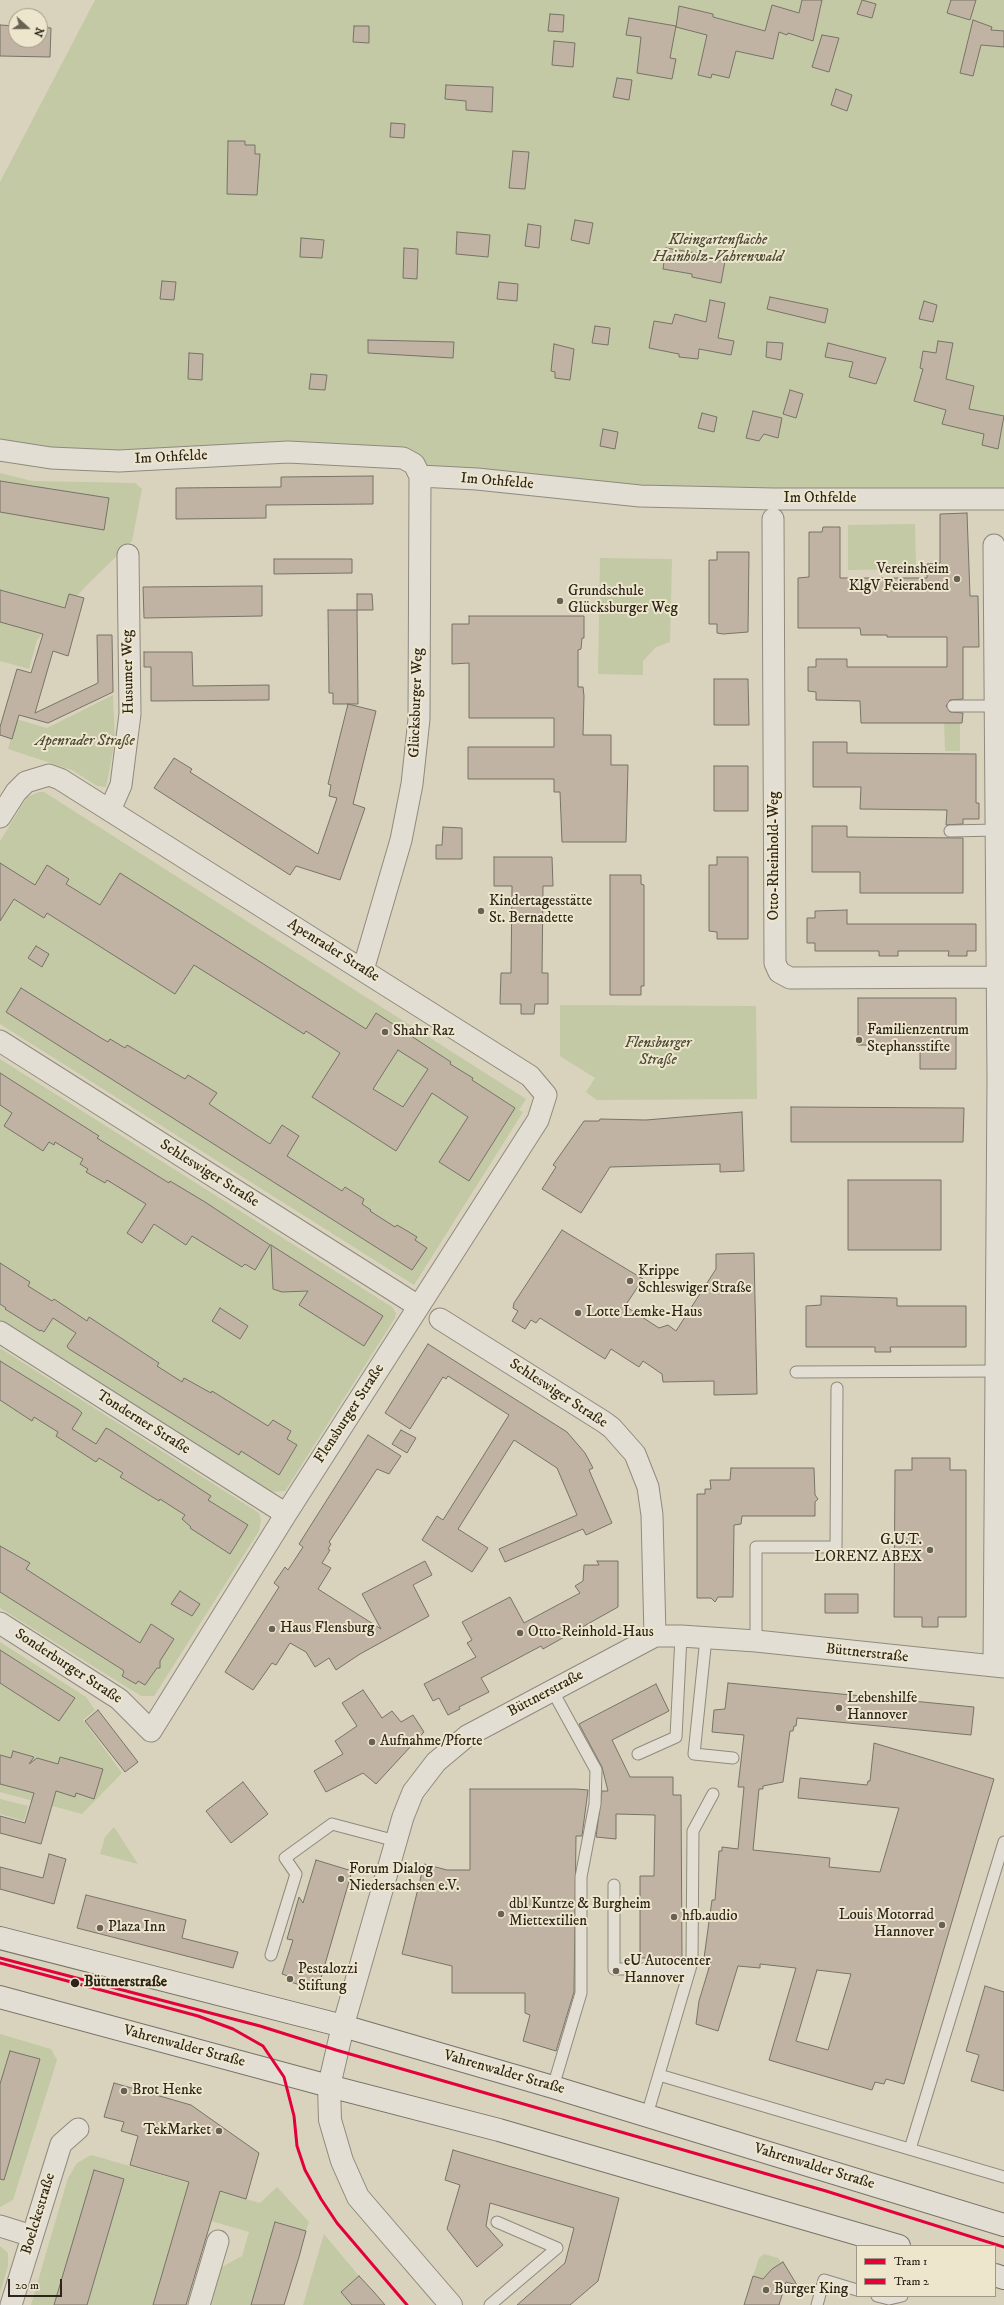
<!DOCTYPE html>
<meta charset="utf-8">
<style>
body{margin:0}
#map{position:relative;width:1004px;height:2305px;overflow:hidden;background:#d9d3bd;font-family:"IM FELL DW Pica",serif}
canvas{display:block}
.legend{position:absolute;left:856px;top:2245px;width:140px;height:52px;box-sizing:border-box;background:#ede6cd;border:1px solid #a09886;margin:0;padding:5px 7px;list-style:none;font-size:12px;color:#2d241b}
.legend li{display:flex;align-items:center;gap:8px;height:20px}
.legend b{width:20px;border:1px solid #a09886}
.north{position:absolute;left:8px;top:8px;width:40px;height:40px;box-sizing:border-box;background:#ede6cd;border:1px solid #a09886;border-radius:50%;rotate:111deg;font-size:11px;font-weight:700;line-height:16px;text-align:center;color:#2d241b}
.north::after{content:'';display:block;margin:auto;width:14px;height:18px;background:#696154;clip-path:polygon(50% 0,100% 100%,50% 72%,0 100%)}
.scale{position:absolute;left:8px;top:2279px;width:54px;height:18px;box-sizing:border-box;border:2px solid #2d241b;border-top:0;padding-left:5px;font-size:12px;line-height:14px;white-space:nowrap;color:#2d241b;-webkit-text-stroke:3px #ede6cd;paint-order:stroke}
</style>
<div id="map">
<canvas width="1004" height="2305"></canvas>
<ul class="legend">
<li><b style="height:5px;background:#e4003a"></b>Tram 1</li>
<li><b style="height:5px;background:#e4003a"></b>Tram 2</li>
</ul>
<div class="north">N</div>
<div class="scale">20 m</div>
</div>
<script>
const c = document.querySelector('canvas').getContext('2d');
c.lineJoin = 'round';
function paint(path, color) { c.fillStyle = color; c.fill(path, 'evenodd'); }
const shape = rows => new Path2D(rows.map(r => 'M' + r).join(''));
function trace(path, color, width, dash) { c.strokeStyle = color; c.lineWidth = width; c.lineCap = dash ? 'butt' : 'round'; c.setLineDash(dash || []); c.stroke(path); }
function label(font, color, halo, rows, align = 'center') {
  c.font = font + ' "IM FELL DW Pica",serif'; c.lineWidth = 4; c.setLineDash([]); c.textBaseline = 'middle'; c.strokeStyle = halo; c.fillStyle = color; for (const [text, x, y, turn = 0] of rows) {
    c.save(); c.translate(x, y); c.rotate((+turn || 0) * Math.PI / 180); c.textAlign = isNaN(turn) ? turn : align; if (halo) c.strokeText(text, 0, 0); c.fillText(text, 0, 0); c.restore();
  }
}
const green = shape([
 [95,0,1004,0,1004,499,640,496,414,464,0,450,0,182],
 [0,473,32,481,135,483,142,489,132,541,86,586,37,640,29,669,0,661],
 [915,524,916,569,848,570,848,525],
 [600,558,672,559,670,642,656,647,643,661,643,675,598,674],
 [113,695,115,741,106,787,97,786,72,770,8,749,16,719,47,728],
 [944,716,960,716,960,751,945,751],
 [39,792,44,792,526,1099,519,1110,523,1112,414,1285,0,1024,0,841,27,797],
 [560,1005,756,1006,757,1099,597,1100,586,1092,595,1078,560,1056],
 [0,1059,392,1307,396,1313,395,1318,285,1491,270,1492,0,1323],
 [0,1348,259,1513,261,1520,259,1531,154,1696,141,1696,0,1608],
 [0,1642,86,1697,95,1710,83,1720,122,1773,82,1814,0,1792],
 [0,1799,28,1806,24,1821,0,1814],
 [114,1827,138,1864,100,1854,105,1837],
 [0,2034,51,2049,57,2060,13,2200,0,2207],
 [91,2155,260,2203,277,2187,309,2222,306,2231,275,2222,251,2305,207,2305,218,2269,242,2256,249,2232,211,2221,153,2305,31,2305,68,2178,77,2163],
 [324,2234,359,2276,341,2292,352,2305,303,2305],
 [0,2246,8,2253,8,2266,0,2293],
 [764,2254,778,2258,782,2263,772,2269,764,2279,753,2276,759,2258]
]);
const building = shape([
 [802,0,822,0,813,41,788,33,787,35,779,32,773,59,736,51,729,78,712,74,711,78,698,75,707,35,676,27,679,6,713,14,713,17,765,31,772,5,799,13,802,0],
 [862,0,876,4,872,18,857,14,862,0],
 [951,0,976,0,970,20,947,13,951,0],
 [550,14,564,15,563,32,548,31,550,14],
 [629,18,676,26,670,58,676,59,672,79,637,73,641,37,626,35,629,18],
 [973,20,992,27,991,30,1004,31,1004,47,981,45,973,76,960,73,973,20],
 [0,25,16,26,16,40,40,40,40,27,51,28,50,57,0,56,0,25],
 [354,26,369,26,369,43,353,42,354,26],
 [822,35,839,38,829,72,812,67,822,35],
 [554,41,575,43,573,67,552,65,554,41],
 [617,78,632,80,629,100,613,97,617,78],
 [446,85,493,87,492,112,466,110,466,101,445,99,446,85],
 [836,89,852,95,847,111,831,105,836,89],
 [391,123,405,124,404,138,390,137,391,123],
 [228,141,245,141,245,145,255,145,255,154,260,154,257,195,227,194,228,141],
 [513,151,529,152,525,189,509,188,513,151],
 [575,220,593,223,589,244,571,240,575,220],
 [528,224,541,226,539,248,525,246,528,224],
 [457,232,490,235,488,257,456,254,457,232],
 [301,238,324,240,322,258,300,257,301,238],
 [404,248,418,249,417,279,403,278,404,248],
 [666,248,709,255,708,258,725,261,721,283,692,277,692,274,663,269,666,248],
 [162,281,176,282,174,300,160,299,162,281],
 [499,282,518,284,517,301,497,299,499,282],
 [770,297,828,309,825,323,767,309,770,297],
 [710,300,725,303,718,338,734,341,731,355,699,349,698,359,679,357,679,354,649,348,654,321,672,324,675,314,706,322,710,300],
 [924,301,937,305,933,322,919,319,924,301],
 [595,326,610,328,608,345,592,343,595,326],
 [368,340,454,342,453,358,368,353,368,340],
 [938,341,953,343,946,379,974,386,969,409,1004,416,998,449,982,445,984,434,942,424,946,410,914,401,923,369,920,368,923,351,936,353,938,341],
 [767,342,783,343,781,360,766,357,767,342],
 [828,343,886,358,876,384,849,377,853,362,825,357,828,343],
 [554,344,574,349,570,380,555,378,555,372,551,371,554,344],
 [189,353,203,354,202,380,188,379,189,353],
 [311,374,327,375,325,390,309,389,311,374],
 [790,390,803,394,796,418,783,414,790,390],
 [753,411,782,418,778,438,764,434,759,441,746,438,753,411],
 [702,413,717,417,714,432,698,428,702,413],
 [603,429,618,432,615,449,600,446,603,429],
 [373,476,373,504,266,505,266,518,176,519,176,488,281,487,281,477,373,476],
 [0,481,109,498,104,530,0,512,0,481],
 [967,513,970,596,978,596,979,647,963,647,963,699,950,700,946,706,950,712,963,713,962,723,861,723,860,701,816,700,816,692,808,691,808,667,816,667,816,659,847,659,847,667,947,667,947,637,887,637,887,635,861,635,860,628,798,628,798,578,809,577,809,532,822,532,823,527,840,527,840,578,927,578,927,564,940,563,940,514,967,513],
 [717,552,749,552,748,632,723,634,717,633,717,624,709,624,709,560,717,560,717,552],
 [274,559,352,559,352,573,274,574,274,559],
 [262,586,262,616,144,618,143,587,262,586],
 [0,590,65,608,69,594,84,598,68,656,53,651,35,713,98,683,97,635,112,635,113,692,48,723,19,715,12,739,0,735,0,727,17,669,31,673,43,634,0,622,0,590],
 [357,594,372,594,373,610,357,610,357,594],
 [328,610,357,610,358,704,333,704,333,693,329,693,328,610],
 [469,616,584,616,584,638,582,638,581,649,578,650,578,687,583,687,584,696,583,735,611,735,611,765,628,765,626,842,562,842,560,792,554,792,554,779,468,779,468,747,554,747,554,718,469,718,469,663,452,664,452,624,469,624,469,616],
 [144,652,192,652,193,686,269,685,269,700,151,701,151,667,144,667,144,652],
 [714,679,748,679,749,725,714,725,714,679],
 [348,704,376,711,353,804,365,808,340,880,296,866,290,875,154,788,174,758,192,769,190,772,318,854,337,798,329,796,331,785,328,784,348,704],
 [813,742,847,742,847,753,976,754,976,803,979,803,979,819,963,819,963,824,946,825,947,810,860,809,861,787,813,787,813,742],
 [714,766,748,766,748,811,714,811,714,766],
 [812,826,847,826,847,837,963,838,963,893,860,893,860,872,812,872,812,826],
 [443,827,462,828,462,859,436,859,436,845,442,845,443,827],
 [494,857,552,857,553,886,543,886,542,973,548,973,548,1004,535,1004,534,1014,521,1014,521,1004,500,1004,501,973,511,973,512,886,494,886,494,857],
 [717,857,748,857,748,939,717,939,717,932,709,931,709,865,717,865,717,857],
 [0,863,35,885,47,865,69,879,66,884,100,905,120,873,366,1029,376,1013,451,1062,450,1064,473,1078,472,1080,515,1108,469,1181,439,1162,468,1117,432,1093,396,1151,312,1097,340,1053,306,1031,304,1034,194,965,175,994,47,913,44,918,14,899,0,921,0,863],
 [398,1050,428,1069,403,1107,373,1089,398,1050],
 [610,875,641,875,641,884,644,885,644,986,641,986,641,995,610,995,610,875],
 [847,910,847,924,976,924,976,951,967,951,967,956,948,956,949,951,898,951,898,956,879,956,879,951,815,951,815,943,807,943,807,918,815,918,815,911,847,910],
 [36,946,49,954,42,967,28,958,36,946],
 [21,988,101,1038,108,1042,110,1039,125,1048,127,1045,185,1079,188,1075,217,1093,209,1104,270,1144,282,1125,299,1136,287,1156,342,1191,345,1187,364,1199,362,1204,371,1210,370,1211,395,1227,397,1225,409,1232,417,1237,415,1240,427,1248,412,1270,6,1012,21,988],
 [858,998,956,998,956,1069,920,1069,920,1045,858,1045,858,998],
 [0,1073,99,1136,97,1138,169,1183,170,1181,205,1202,270,1245,255,1270,245,1264,242,1267,192,1236,186,1245,154,1224,142,1243,127,1233,146,1204,107,1180,105,1183,86,1172,88,1169,80,1164,83,1159,55,1142,54,1145,49,1142,43,1151,4,1126,12,1113,0,1105,0,1073],
 [791,1107,964,1108,963,1142,791,1142,791,1107],
 [742,1112,744,1171,720,1172,720,1164,610,1167,581,1213,542,1189,556,1167,553,1165,584,1121,599,1121,600,1119,646,1120,742,1112],
 [848,1180,941,1180,941,1250,848,1250,848,1180],
 [562,1230,643,1279,625,1306,659,1328,668,1325,676,1331,716,1269,716,1254,754,1253,757,1394,714,1395,714,1381,663,1382,662,1374,643,1361,639,1367,611,1349,605,1359,540,1318,536,1323,531,1320,525,1329,512,1321,518,1311,513,1308,514,1303,562,1230],
 [271,1245,383,1316,364,1346,299,1305,308,1291,282,1292,273,1289,271,1245],
 [0,1263,30,1282,28,1286,52,1301,54,1299,87,1321,89,1317,159,1363,157,1366,182,1382,184,1378,211,1393,212,1391,268,1426,273,1420,291,1431,287,1439,297,1445,279,1475,241,1451,239,1455,69,1349,67,1346,76,1333,53,1318,44,1332,41,1330,40,1331,5,1309,6,1308,0,1304,0,1263],
 [821,1296,897,1298,897,1306,966,1306,966,1347,890,1347,891,1352,875,1352,875,1347,806,1347,806,1306,821,1305,821,1296],
 [220,1308,248,1326,240,1339,212,1321,220,1308],
 [428,1344,567,1432,585,1453,593,1468,589,1470,612,1523,586,1535,583,1529,505,1562,499,1549,577,1515,557,1468,514,1440,458,1529,488,1548,472,1572,422,1540,437,1516,443,1520,509,1415,448,1376,446,1379,443,1377,410,1429,385,1413,428,1344],
 [0,1361,79,1410,82,1413,72,1429,96,1444,106,1428,110,1430,211,1496,208,1500,248,1525,230,1554,190,1528,191,1527,182,1519,185,1515,160,1499,159,1501,120,1477,123,1473,99,1458,96,1462,56,1436,58,1432,34,1417,32,1421,0,1400,0,1361],
 [401,1430,416,1438,407,1453,392,1444,401,1430],
 [368,1435,401,1456,389,1474,377,1469,329,1542,331,1544,328,1549,330,1550,322,1563,331,1568,318,1589,381,1629,362,1594,425,1561,432,1575,413,1585,429,1616,360,1654,336,1670,329,1658,315,1667,306,1652,290,1643,276,1665,272,1663,253,1690,225,1672,279,1587,274,1583,285,1567,288,1570,303,1547,299,1544,368,1435],
 [912,1458,950,1458,950,1470,966,1470,966,1617,938,1617,938,1627,922,1627,922,1617,894,1617,895,1470,912,1470,912,1458],
 [731,1468,814,1468,815,1495,818,1499,815,1502,815,1516,742,1516,741,1524,734,1525,733,1597,718,1597,715,1602,711,1598,697,1598,697,1494,705,1494,705,1489,711,1489,710,1480,730,1480,731,1468],
 [0,1546,30,1563,26,1569,140,1643,151,1624,174,1639,160,1661,160,1668,157,1668,145,1685,138,1681,136,1684,122,1676,124,1672,123,1670,0,1592,0,1546],
 [597,1561,618,1561,618,1607,543,1649,541,1646,481,1678,489,1692,459,1707,460,1709,448,1715,439,1698,433,1701,424,1684,476,1657,467,1643,472,1640,462,1622,510,1597,524,1623,580,1593,575,1586,583,1581,584,1565,599,1565,597,1561],
 [180,1591,200,1604,192,1616,171,1604,180,1591],
 [825,1594,858,1594,858,1613,825,1613,825,1594],
 [0,1650,75,1698,59,1721,0,1683,0,1650],
 [728,1683,974,1707,971,1735,797,1718,796,1726,794,1726,793,1731,790,1731,783,1782,763,1786,763,1789,759,1789,753,1850,830,1858,829,1867,880,1872,899,1808,798,1798,800,1778,867,1785,868,1781,870,1781,874,1743,994,1779,904,2084,886,2079,884,2084,875,2082,872,2090,769,2060,796,1968,760,1964,760,1968,738,1966,718,2031,696,2024,699,2001,712,1958,704,1958,712,1900,715,1900,719,1851,722,1851,722,1847,738,1849,744,1787,738,1787,744,1735,712,1732,714,1710,725,1709,728,1683],
 [817,1970,851,1974,828,2050,796,2041,817,1970],
 [656,1684,669,1711,612,1740,630,1777,673,1777,673,1795,681,1795,682,1958,640,1958,640,1876,654,1876,655,1815,616,1814,616,1839,596,1837,602,1791,608,1791,602,1767,579,1724,656,1684],
 [363,1690,382,1718,392,1711,401,1722,413,1715,424,1732,376,1784,363,1773,326,1792,314,1771,343,1754,335,1741,357,1726,342,1703,363,1690],
 [98,1710,138,1762,125,1772,85,1721,98,1710],
 [13,1751,34,1757,29,1764,37,1758,58,1764,60,1757,103,1769,94,1799,76,1793,75,1797,56,1791,41,1844,0,1833,0,1816,25,1823,34,1793,0,1784,0,1755,11,1758,13,1751],
 [243,1782,268,1814,231,1843,206,1811,243,1782],
 [470,1789,576,1789,588,1790,582,1836,576,1836,574,1992,556,2051,523,2041,530,2015,525,2013,525,1993,452,1993,452,1966,402,1954,424,1864,447,1870,470,1870,470,1789],
 [49,1854,66,1859,54,1904,0,1889,0,1867,43,1878,49,1854],
 [316,1860,352,1871,319,1985,305,1981,304,1986,287,1981,288,1976,282,1974,293,1940,287,1939,299,1897,303,1903,316,1860],
 [86,1895,186,1920,182,1938,238,1952,233,1968,77,1928,86,1895],
 [985,1986,1004,1992,1004,2091,971,2081,979,2055,966,2051,985,1986],
 [10,2051,40,2059,4,2180,0,2179,0,2084,10,2051],
 [114,2083,191,2105,259,2153,246,2199,220,2191,186,2305,153,2305,189,2182,130,2165,138,2136,121,2131,124,2122,104,2117,114,2083],
 [453,2150,619,2198,598,2281,570,2305,517,2305,565,2263,574,2228,490,2203,486,2226,503,2245,477,2267,447,2229,460,2185,445,2180,453,2150],
 [94,2170,124,2179,87,2305,54,2305,94,2170],
 [275,2222,306,2231,299,2257,284,2305,251,2305,275,2222],
 [783,2262,797,2285,786,2282,779,2305,744,2305,753,2276,763,2279,772,2269,783,2262],
 [359,2276,373,2291,385,2305,352,2305,341,2292,359,2276]
]);
const service = shape([
 [953,706,995,706],
 [950,831,996,830],
 [796,1372,998,1371],
 [706,1638,694,1754,733,1758],
 [756,1641,756,1547,836,1547,837,1388],
 [552,1690,596,1770,595,1804,581,1877,581,1993,553,2087],
 [638,1754,676,1737,681,1636],
 [614,1885,614,1969,690,1969],
 [271,1955,296,1874,285,1858,332,1824,396,1841],
 [659,2075,1004,2177],
 [647,2115,692,1962,693,1831,713,1794],
 [910,2149,1004,1842],
 [877,2296,889,2299,902,2296],
 [490,2305,557,2248,497,2222],
 [817,2305,824,2280,857,2290]
]);
const minor = shape([
 [0,450,51,458,119,461,288,452,403,458,414,464,420,476,419,719,412,784,401,840,363,970],
 [420,476,477,479,640,496,773,499,1004,499],
 [773,519,775,963,779,972,790,978,997,977],
 [994,545,998,1079,994,1666],
 [110,810,121,785,130,714,128,555],
 [0,817,16,792,26,782,49,775,60,779,530,1076,546,1095,538,1120,286,1514,151,1731,119,1699,0,1623],
 [0,1041,418,1306],
 [440,1319,604,1422,612,1428,635,1454,648,1487,652,1515,655,1636],
 [0,1332,286,1514],
 [343,2026,403,1817,413,1792,436,1762,467,1736,655,1636,681,1636,756,1641,1004,1667],
 [0,2226,32,2236],
 [11,2305,61,2144,78,2129],
 [199,2305,218,2241]
]);
const tertiary = shape([
 [343,2026,329,2086,330,2120,342,2161,358,2197,451,2305]
]);
const secondary = shape([
 [0,1938,343,2026,553,2087,1004,2225],
 [0,1997,329,2086,499,2130,899,2246],
 [995,2275,1004,2278]
]);
const tram1 = shape([
 [0,1958,260,2026,336,2050,826,2191,1004,2247]
]);
const tram2 = shape([
 [0,1963,198,2016,233,2029,263,2046,284,2077,294,2116,297,2146,305,2170,321,2199,337,2223,407,2305]
]);
const markers = [
 [957,579,4,"#696154"],
 [560,601,4,"#696154"],
 [481,911,4,"#696154"],
 [385,1032,4,"#696154"],
 [859,1040,4,"#696154"],
 [630,1281,4,"#696154"],
 [578,1313,4,"#696154"],
 [930,1550,4,"#696154"],
 [272,1629,4,"#696154"],
 [520,1633,4,"#696154"],
 [839,1708,4,"#696154"],
 [372,1742,4,"#696154"],
 [341,1879,4,"#696154"],
 [501,1914,4,"#696154"],
 [674,1917,4,"#696154"],
 [942,1925,4,"#696154"],
 [100,1928,4,"#696154"],
 [616,1971,4,"#696154"],
 [290,1979,4,"#696154"],
 [75,1983,5,"#2d241b"],
 [124,2091,4,"#696154"],
 [219,2131,4,"#696154"],
 [766,2290,4,"#696154"]
];
const parkNames = [
 ["Kleingartenfläche",718,241],
 ["Hainholz-Vahrenwald",718,258],
 ["Apenrader Straße",85,742],
 ["Flensburger",658,1044],
 ["Straße",658,1061]
];
const streetNames = [
 ["Im Othfelde",171,458,-3],
 ["Im Othfelde",497,482,5],
 ["Im Othfelde",820,499],
 ["Husumer Weg",129,672,-91],
 ["Glücksburger Weg",417,703,-88],
 ["Otto-Rheinhold-Weg",775,856,-90],
 ["Apenrader Straße",333,951,32],
 ["Schleswiger Straße",209,1174,32],
 ["Schleswiger Straße",558,1394,33],
 ["Flensburger Straße",350,1414,-57],
 ["Tonderner Straße",143,1423,32],
 ["Büttnerstraße",867,1654,6],
 ["Sonderburger Straße",68,1667,33],
 ["Büttnerstraße",546,1694,-28],
 ["Vahrenwalder Straße",184,2047,15],
 ["Vahrenwalder Straße",504,2073,16],
 ["Vahrenwalder Straße",814,2167,17],
 ["Boelckestraße",39,2214,-73]
];
const poiNames = [
 ["Vereinsheim",949,570,"right"],
 ["KlgV Feierabend",949,587,"right"],
 ["Grundschule",568,592],
 ["Glücksburger Weg",568,609],
 ["Kindertagesstätte",489,902],
 ["St. Bernadette",489,919],
 ["Familienzentrum",867,1031],
 ["Stephansstifte",867,1048],
 ["Shahr Raz",393,1032],
 ["Krippe",638,1272],
 ["Schleswiger Straße",638,1289],
 ["Lotte Lemke-Haus",586,1313],
 ["G.U.T.",922,1541,"right"],
 ["LORENZ ABEX",922,1558,"right"],
 ["Haus Flensburg",280,1629],
 ["Otto-Reinhold-Haus",528,1633],
 ["Lebenshilfe",847,1699],
 ["Hannover",847,1716],
 ["Aufnahme/Pforte",380,1742],
 ["Forum Dialog",349,1870],
 ["Niedersachsen e.V.",349,1887],
 ["dbl Kuntze & Burgheim",509,1905],
 ["Miettextilien",509,1922],
 ["Louis Motorrad",934,1916,"right"],
 ["Hannover",934,1933,"right"],
 ["hfb.audio",682,1917],
 ["Plaza Inn",108,1928],
 ["eU Autocenter",624,1962],
 ["Hannover",624,1979],
 ["Pestalozzi",298,1970],
 ["Stiftung",298,1987],
 ["Brot Henke",132,2091],
 ["TekMarket",211,2131,"right"],
 ["Burger King",774,2290]
];
const stopNames = [
 ["Büttnerstraße",84,1983]
];
paint(green, '#c2c9a4');
paint(building, '#c1b3a4');
trace(building, '#777367', 1);
trace(service, '#8f8a7d', 13);
trace(minor, '#8f8a7d', 23);
trace(tertiary, '#8f8a7d', 24);
trace(secondary, '#777367', 24);
trace(service, '#e2ded3', 11);
trace(minor, '#e2ded3', 21);
trace(tertiary, '#e2ded3', 22);
trace(secondary, '#e2ded3', 22);
trace(tram1, '#e4003a', 3);
trace(tram2, '#e4003a', 3);
for (const [x, y, r, color] of markers) { const dot = new Path2D(); dot.arc(x, y, r, 0, 2 * Math.PI); c.fillStyle = color; c.fill(dot); trace(dot, '#ede6cd', 1.5); }
label('italic 15px', '#4e4b38', '#ede6cd', parkNames);
label('15px', '#2d241b', '#ede6cd', streetNames);
label('15px', '#2d241b', '#ede6cd', poiNames, 'left');
label('bold 15px', '#2d241b', '#ede6cd', stopNames, 'left');
</script>
